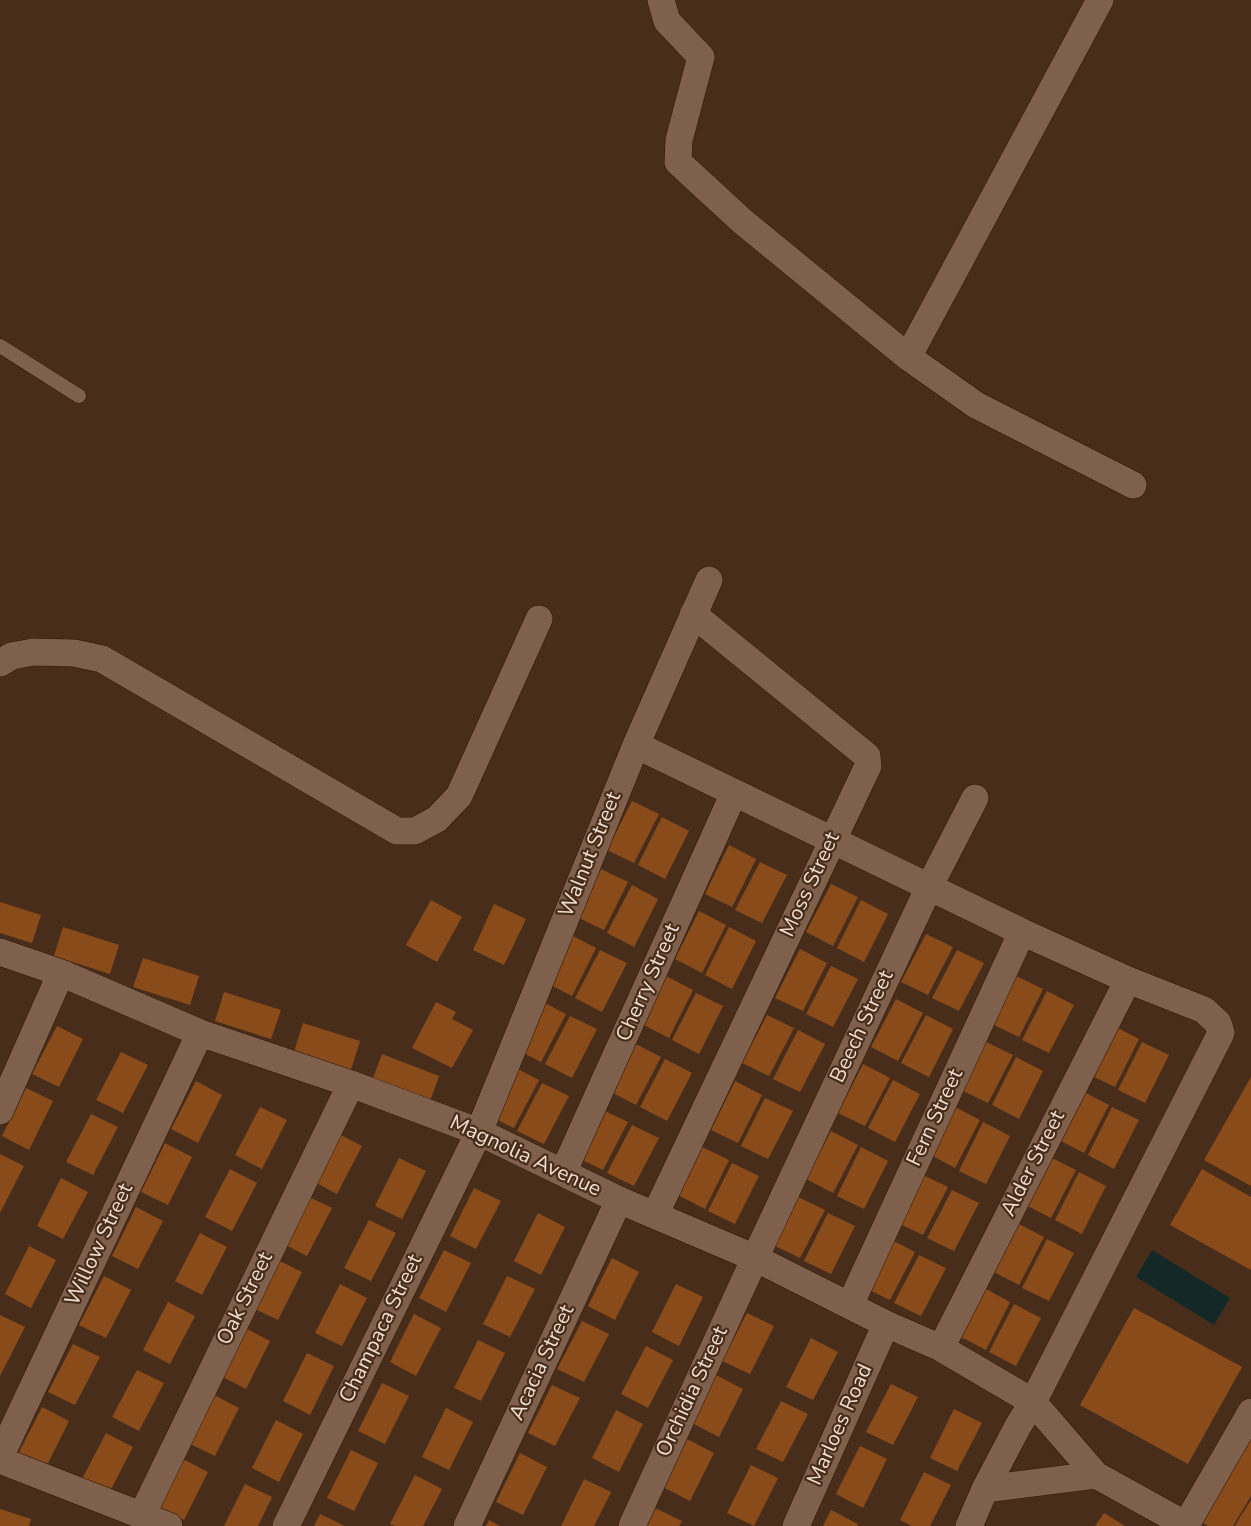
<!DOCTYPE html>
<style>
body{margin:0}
canvas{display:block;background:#482d1a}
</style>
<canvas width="1251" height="1526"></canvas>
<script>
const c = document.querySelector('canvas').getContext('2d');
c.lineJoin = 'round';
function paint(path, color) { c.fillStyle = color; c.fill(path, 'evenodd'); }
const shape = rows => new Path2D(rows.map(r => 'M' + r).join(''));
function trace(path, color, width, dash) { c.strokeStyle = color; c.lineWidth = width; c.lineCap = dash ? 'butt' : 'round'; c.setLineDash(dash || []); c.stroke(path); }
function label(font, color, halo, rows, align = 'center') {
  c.font = font + ' "Nunito Sans",sans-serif'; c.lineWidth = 4.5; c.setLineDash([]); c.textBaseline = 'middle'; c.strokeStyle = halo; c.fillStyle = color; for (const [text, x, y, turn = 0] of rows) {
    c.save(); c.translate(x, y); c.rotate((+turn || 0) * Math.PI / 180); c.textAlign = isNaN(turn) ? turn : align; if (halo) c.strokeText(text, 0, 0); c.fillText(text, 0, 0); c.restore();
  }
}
const water = shape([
 [1152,1250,1230,1298,1214,1325,1136,1277]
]);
const building = shape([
 [632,801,659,814,634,863,607,850],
 [662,817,689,831,665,879,638,865],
 [729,845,756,859,732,907,705,894],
 [760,862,787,875,762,923,735,910],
 [601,869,628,882,604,930,577,917],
 [831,884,858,897,833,946,806,932],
 [632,885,658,899,634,947,607,933],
 [431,900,462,917,437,962,406,945],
 [861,900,888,914,864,962,837,948],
 [0,902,41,915,32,943,0,933],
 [494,904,526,919,504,965,473,950],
 [699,911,726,925,702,973,675,959],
 [63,927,119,945,110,974,54,956],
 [729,927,756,941,732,989,705,975],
 [569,934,596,948,572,996,545,982],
 [926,934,953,947,928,995,901,982],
 [800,949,827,963,803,1011,775,998],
 [600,950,627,963,602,1012,575,998],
 [957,950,984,963,959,1011,932,998],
 [143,958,199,976,190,1005,133,987],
 [831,966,858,979,833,1027,806,1014],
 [666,976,693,990,669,1038,642,1024],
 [1016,976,1043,989,1019,1037,992,1024],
 [1047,991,1074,1005,1049,1053,1022,1040],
 [224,992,281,1010,271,1039,215,1021],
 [696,993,723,1006,699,1054,672,1040],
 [896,999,923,1013,898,1061,871,1047],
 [539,1000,566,1014,541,1062,514,1048],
 [436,1002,456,1012,452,1019,473,1030,452,1068,412,1048],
 [767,1015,794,1028,769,1076,742,1063],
 [926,1015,953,1029,929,1077,901,1063],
 [570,1016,597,1029,572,1078,545,1064],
 [303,1023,360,1041,351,1070,294,1052],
 [1112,1025,1139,1039,1115,1087,1088,1074],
 [57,1026,83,1039,59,1087,32,1074],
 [798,1030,825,1044,800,1092,773,1079],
 [986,1042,1013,1055,988,1103,961,1090],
 [1142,1042,1169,1055,1145,1103,1118,1090],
 [634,1043,661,1057,636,1105,609,1091],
 [121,1052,148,1065,123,1113,96,1100],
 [382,1054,439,1076,430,1101,373,1078],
 [1016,1057,1043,1071,1019,1119,992,1105],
 [665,1059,692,1073,667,1121,640,1107],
 [863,1064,890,1078,865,1126,838,1113],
 [512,1066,539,1080,514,1128,487,1115],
 [1251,1077,1251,1186,1204,1160],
 [893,1080,920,1094,895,1142,868,1128],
 [196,1081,222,1095,198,1143,171,1129],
 [735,1081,762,1095,738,1143,711,1130],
 [542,1083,569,1096,544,1144,517,1131],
 [26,1088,53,1101,29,1150,2,1136],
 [1082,1091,1109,1105,1084,1153,1057,1139],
 [765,1098,793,1111,768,1159,741,1146],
 [953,1106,980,1120,955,1168,929,1154],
 [260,1107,287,1120,262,1169,235,1155],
 [1112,1107,1139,1120,1114,1169,1088,1155],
 [601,1109,628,1122,603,1170,576,1157],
 [91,1114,118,1127,93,1175,66,1162],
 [983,1122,1010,1136,986,1184,959,1171],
 [632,1125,659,1138,634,1186,607,1173],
 [831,1131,858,1145,833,1193,806,1179],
 [335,1132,362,1146,337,1194,311,1180],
 [165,1143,192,1157,168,1205,141,1192],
 [702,1147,729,1160,705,1209,678,1195],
 [861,1147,888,1161,864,1209,837,1196],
 [0,1154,24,1166,0,1213],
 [1048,1156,1076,1170,1051,1218,1024,1204],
 [399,1158,426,1171,402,1219,375,1206],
 [732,1163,759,1176,735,1224,708,1211],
 [230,1169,257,1183,232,1231,205,1217],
 [1202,1169,1251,1197,1251,1270,1170,1225],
 [1079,1172,1106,1186,1082,1234,1055,1220],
 [921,1174,948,1187,923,1235,896,1222],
 [61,1178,88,1192,63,1239,37,1226],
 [474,1188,501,1201,476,1249,450,1236],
 [952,1190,979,1203,954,1251,927,1238],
 [305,1195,332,1208,307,1256,280,1242],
 [798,1197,825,1210,800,1258,773,1245],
 [136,1207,163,1221,138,1269,112,1256],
 [538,1213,565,1227,541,1275,514,1261],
 [828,1213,855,1226,831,1274,804,1261],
 [369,1220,396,1233,371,1281,344,1268],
 [1017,1223,1044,1237,1019,1285,992,1271],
 [200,1233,227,1247,202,1295,175,1281],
 [888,1238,915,1252,890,1300,863,1287],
 [1047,1239,1074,1253,1049,1301,1022,1288],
 [29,1246,56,1260,31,1308,5,1294],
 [444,1250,471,1263,446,1312,419,1298],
 [919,1255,946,1268,921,1316,894,1303],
 [612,1258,639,1272,615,1320,588,1306],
 [276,1259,302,1272,278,1320,251,1307],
 [104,1276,131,1290,106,1338,79,1325],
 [507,1276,535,1289,510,1337,483,1324],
 [340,1284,367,1298,342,1346,315,1333],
 [676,1284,703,1297,679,1346,652,1332],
 [984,1288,1010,1302,986,1350,959,1336],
 [168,1302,195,1316,170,1364,143,1350],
 [1014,1304,1041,1318,1016,1366,989,1352],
 [1134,1308,1242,1367,1188,1464,1080,1405],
 [747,1313,774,1326,750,1374,722,1361],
 [414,1314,441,1328,416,1376,390,1362],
 [0,1315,25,1327,0,1376],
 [582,1321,609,1334,584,1382,557,1369],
 [243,1327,270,1341,246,1389,219,1375],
 [811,1338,838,1352,813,1400,786,1387],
 [478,1340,505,1353,481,1401,454,1388],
 [73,1344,100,1357,75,1405,48,1392],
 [646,1346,673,1360,648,1408,621,1394],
 [307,1353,334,1366,310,1415,283,1401],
 [137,1370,164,1383,139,1431,112,1417],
 [716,1375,743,1389,719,1437,692,1423],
 [382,1383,409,1396,385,1444,358,1431],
 [891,1384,918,1397,893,1445,866,1432],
 [552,1385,580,1398,555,1446,528,1433],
 [212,1394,239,1408,215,1456,188,1443],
 [781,1401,808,1414,783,1462,756,1449],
 [42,1407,69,1421,45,1469,17,1456],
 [446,1408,473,1422,449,1470,422,1457],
 [954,1409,982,1423,957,1471,930,1458],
 [616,1410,643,1424,619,1472,592,1458],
 [276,1420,303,1434,279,1482,252,1468],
 [1251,1430,1251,1496,1233,1526,1208,1526,1198,1520],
 [106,1433,133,1447,108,1495,81,1481],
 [687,1439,714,1453,690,1501,663,1487],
 [860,1446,887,1459,863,1508,836,1494],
 [351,1450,378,1463,354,1511,327,1498],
 [520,1453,547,1467,523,1515,496,1502],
 [181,1458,208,1472,184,1520,157,1506],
 [751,1465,778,1478,754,1526,727,1513],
 [924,1472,951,1485,930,1526,912,1526,900,1520],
 [415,1475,442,1489,423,1526,395,1526,390,1524],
 [584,1479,611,1492,594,1526,561,1526],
 [245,1484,272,1497,258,1526,224,1526],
 [1251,1500,1251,1526,1235,1526,1240,1517],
 [655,1508,682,1521,679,1526,646,1526],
 [0,1509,31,1519,29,1526,0,1526],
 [831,1510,858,1524,857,1526,823,1526],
 [1104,1513,1125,1526,1095,1526],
 [320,1514,345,1526,314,1526],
 [489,1520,500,1526,486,1526]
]);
const lane = shape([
 [0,346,79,396]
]);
const street = shape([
 [661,0,667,21,701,57,679,140,678,162,742,221,908,357,976,405,1133,485],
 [908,357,1100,0],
 [0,663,12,656,33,652,74,653,102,659,397,831,415,831,437,819,459,796,539,619],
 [636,745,1022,932,1128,980,1204,1010,1218,1023,1221,1033,1033,1402,1018,1426,985,1489,969,1526],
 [0,952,61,973,200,1033,351,1084,479,1132,619,1200,755,1258,886,1324,941,1348,1033,1402,1096,1475,1188,1526],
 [0,1111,61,973],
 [563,1173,734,793],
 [655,1215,868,766,867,756,693,614],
 [850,1305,1022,932],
 [941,1348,1128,980],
 [0,1457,200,1033],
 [0,1460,169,1526],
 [985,1489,1096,1475],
 [142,1515,351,1084],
 [1186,1525,1251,1412],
 [286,1526,479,1132,636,745,709,580],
 [467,1526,619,1200],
 [632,1526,755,1258,929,887,975,798],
 [796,1526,886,1324]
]);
const streetNames = [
 ["Walnut Street",591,855,-68],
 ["Moss Street",811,885,-65],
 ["Cherry Street",649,983,-66],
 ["Beech Street",863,1027,-65],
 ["Fern Street",936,1118,-65],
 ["Magnolia Avenue",525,1157,25],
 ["Alder Street",1034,1164,-63],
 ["Willow Street",100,1245,-65],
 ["Oak Street",246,1299,-64],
 ["Champaca Street",382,1329,-64],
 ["Acacia Street",543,1363,-65],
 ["Orchidia Street",693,1392,-65],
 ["Marloes Road",841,1425,-66]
];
paint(water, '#142828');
paint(building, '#8a4b1b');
trace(lane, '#2d1403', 15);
trace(street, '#2d1403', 28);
trace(lane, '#7e604c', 14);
trace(street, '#7e604c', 27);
label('21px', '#f0ded3', '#482d1a', streetNames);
</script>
